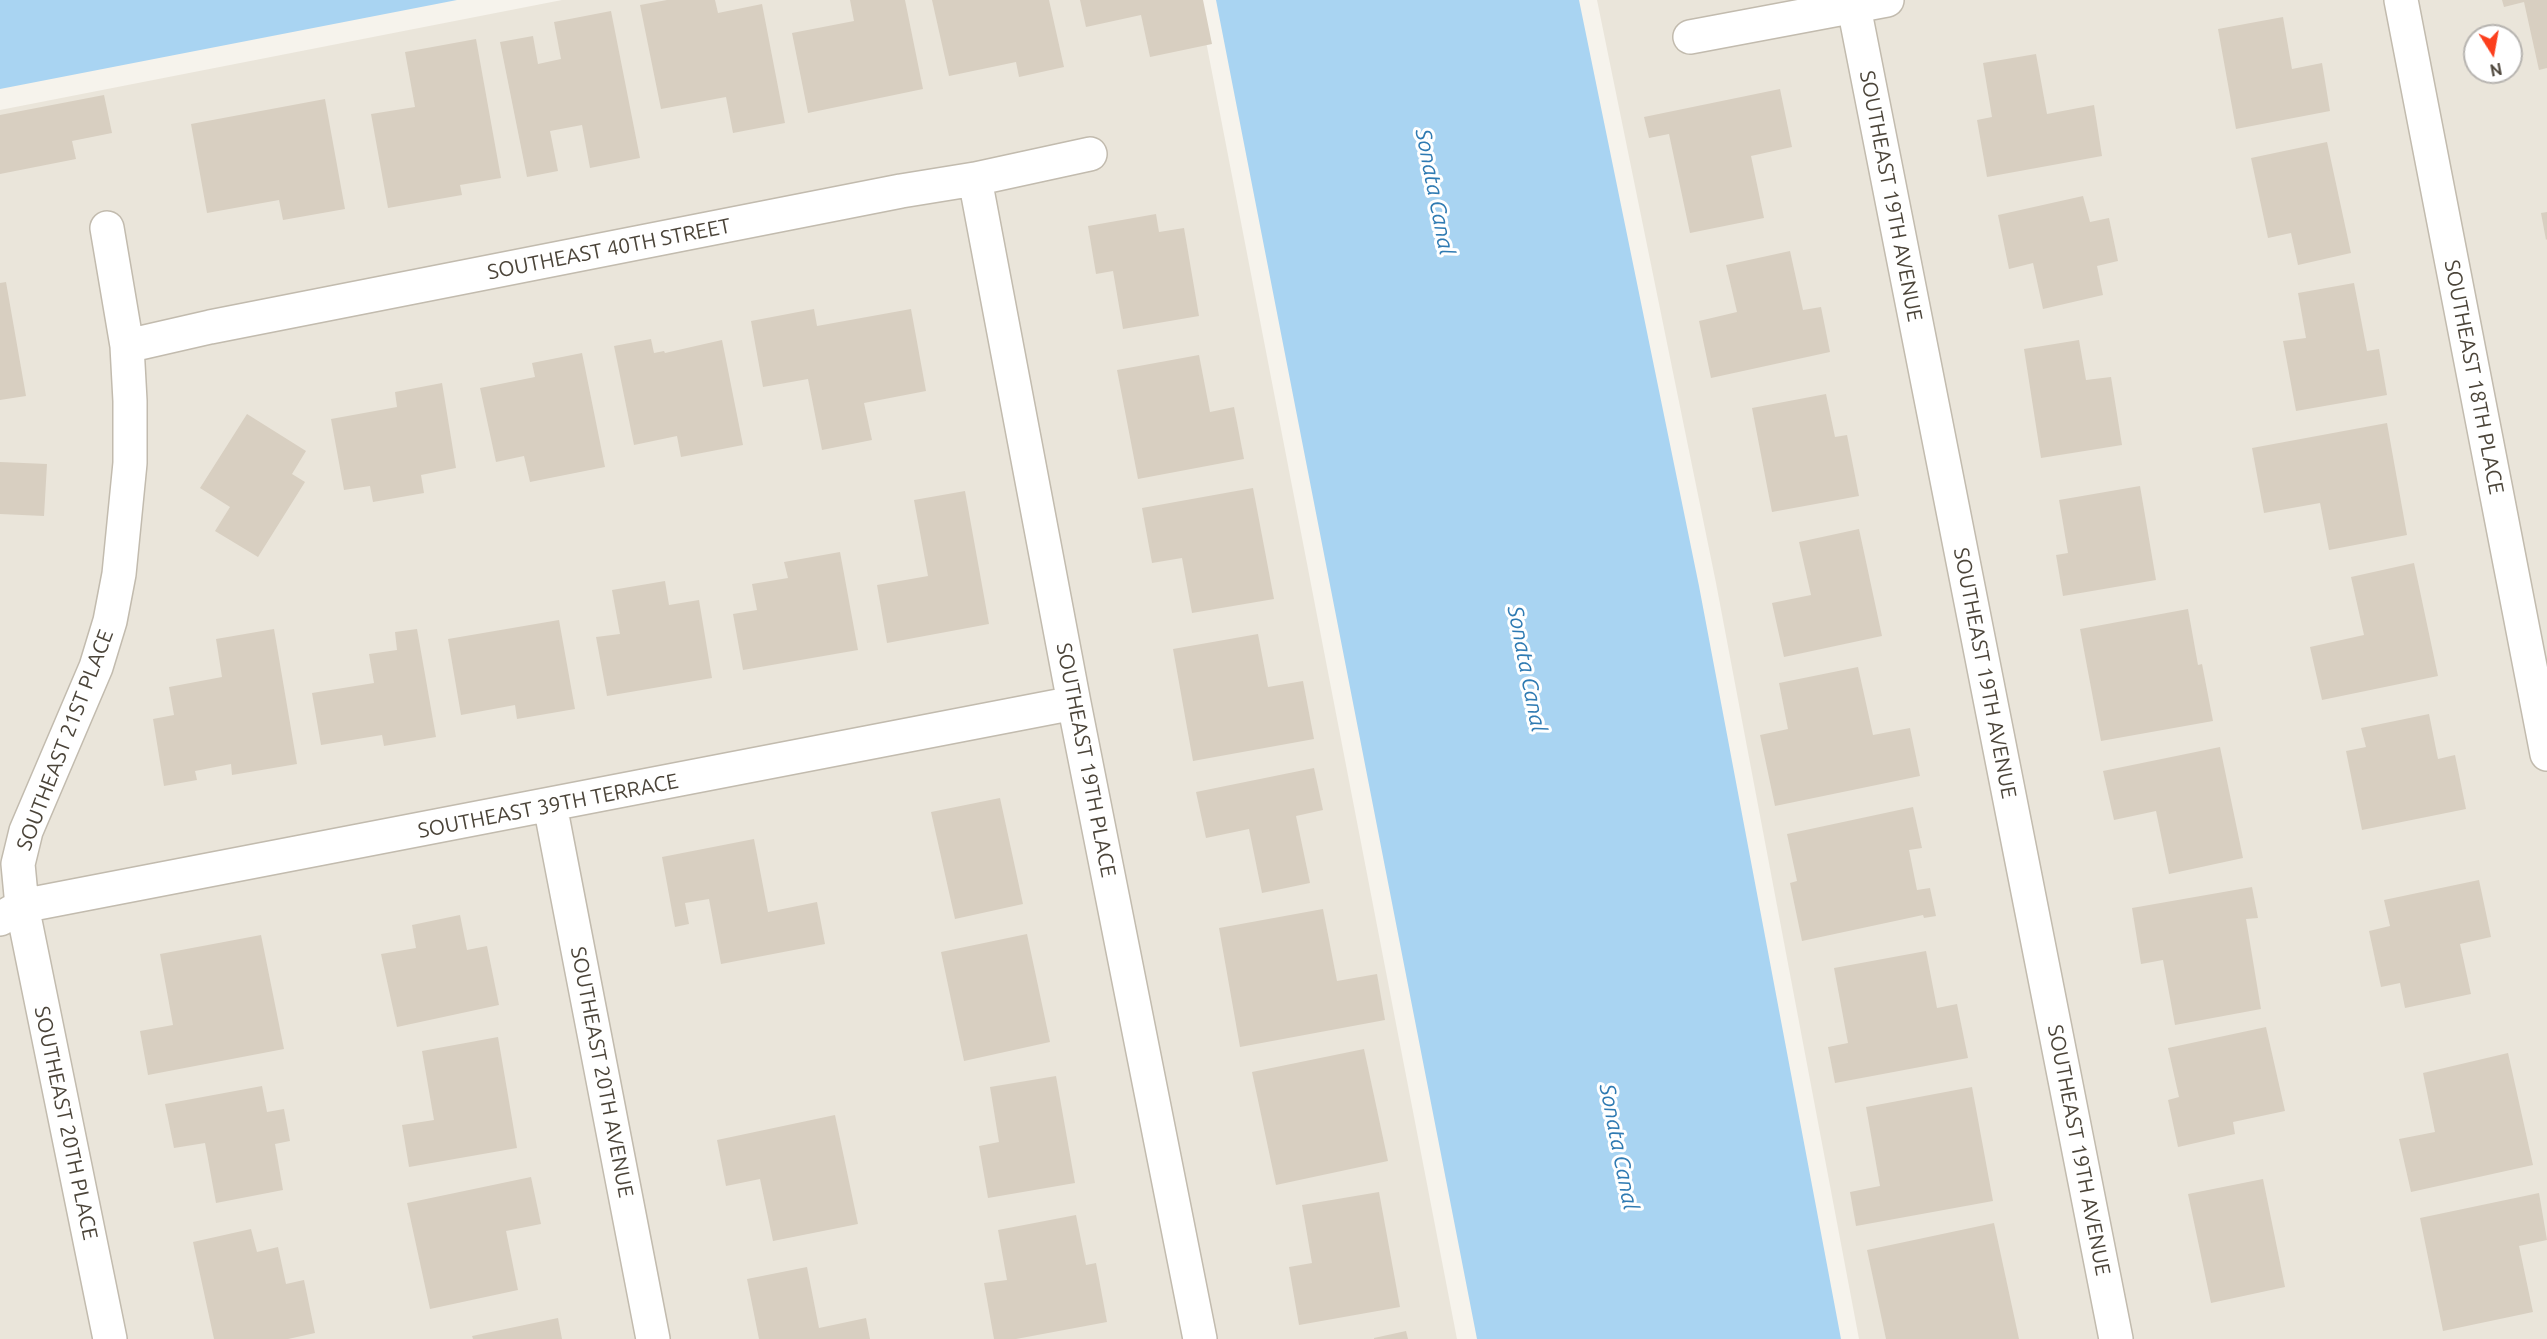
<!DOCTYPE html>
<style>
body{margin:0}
#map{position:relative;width:2547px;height:1339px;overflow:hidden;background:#f6f3ec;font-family:Ubuntu,sans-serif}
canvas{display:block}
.north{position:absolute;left:2463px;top:24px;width:60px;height:60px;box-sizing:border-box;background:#fff;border:2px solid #b7b4b0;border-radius:50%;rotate:169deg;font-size:16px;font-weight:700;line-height:24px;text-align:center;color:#4b4439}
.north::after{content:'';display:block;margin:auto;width:21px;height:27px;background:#fc3f1d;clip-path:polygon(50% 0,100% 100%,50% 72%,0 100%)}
</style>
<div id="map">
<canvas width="2547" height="1339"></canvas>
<div class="north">N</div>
</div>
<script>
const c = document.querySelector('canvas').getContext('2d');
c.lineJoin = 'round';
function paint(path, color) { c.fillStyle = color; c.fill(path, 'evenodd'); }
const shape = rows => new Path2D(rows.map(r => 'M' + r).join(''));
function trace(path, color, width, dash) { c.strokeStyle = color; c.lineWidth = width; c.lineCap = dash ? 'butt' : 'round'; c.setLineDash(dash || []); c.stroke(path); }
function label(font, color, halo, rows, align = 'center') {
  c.font = font + ' Ubuntu,sans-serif'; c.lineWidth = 6; c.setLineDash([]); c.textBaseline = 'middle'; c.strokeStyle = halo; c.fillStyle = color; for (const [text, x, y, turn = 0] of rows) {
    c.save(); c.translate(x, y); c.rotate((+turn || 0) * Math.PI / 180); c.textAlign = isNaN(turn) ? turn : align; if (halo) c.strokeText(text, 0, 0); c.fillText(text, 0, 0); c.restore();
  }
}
const residential = shape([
 [562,0,1198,0,1457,1339,0,1339,0,110],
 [1597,0,2547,0,2547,1339,1859,1339,1716,583],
 [2475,36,2511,36,2511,72,2475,72]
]);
const water = shape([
 [0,0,457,0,0,89],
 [1216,0,1579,0,1699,586,1841,1339,1477,1339]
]);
const building = shape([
 [667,0,715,0,718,13,762,4,785,123,733,133,726,97,661,109,640,5],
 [850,0,905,0,923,89,808,113,792,33,854,21],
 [932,0,1049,0,1064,67,1019,77,1016,62,949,76],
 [1080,0,1203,0,1212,44,1150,57,1141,15,1086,27],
 [2502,0,2547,0,2547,68,2539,70,2524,2,2504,7],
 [611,11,640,158,590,168,582,125,550,131,558,171,527,177,500,42,533,36,538,64,561,59,554,22],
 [2283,17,2292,69,2322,63,2330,111,2236,129,2218,29],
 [476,39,501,178,460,185,462,195,388,208,371,114,415,107,405,52],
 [2036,54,2047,114,2094,105,2102,156,1987,177,1977,120,1992,117,1983,63],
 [1780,89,1792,147,1751,156,1764,218,1690,233,1669,134,1649,138,1644,117],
 [104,95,112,133,72,141,76,159,0,174,0,115],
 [325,99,345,209,283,220,279,200,207,213,191,124],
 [2327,142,2351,253,2298,265,2291,233,2268,238,2251,158],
 [2083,196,2090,222,2109,218,2118,261,2097,266,2103,295,2043,309,2033,263,2009,269,1998,215],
 [2547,212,2547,239,2546,240,2541,213],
 [1156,214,1159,232,1184,228,1199,316,1123,329,1113,271,1096,274,1088,226],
 [1790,251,1803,310,1821,307,1830,352,1711,378,1699,321,1737,312,1726,265],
 [6,282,26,396,0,400,0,283],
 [2354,283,2367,351,2379,349,2387,395,2296,411,2283,341,2306,338,2298,293],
 [814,309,817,326,911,309,926,391,864,403,872,440,822,450,808,379,763,387,751,321],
 [651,339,654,353,664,351,665,353,722,340,743,445,681,457,677,436,634,445,614,346],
 [2079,340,2086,380,2111,377,2122,445,2041,458,2024,349],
 [582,353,605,467,530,482,524,456,496,462,480,388,535,377,532,363],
 [1199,355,1210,412,1234,407,1244,459,1138,479,1117,370],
 [442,383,456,468,421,475,424,493,373,502,370,486,344,490,331,419,397,407,395,392],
 [1826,394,1835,437,1847,435,1859,496,1772,512,1752,408],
 [247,414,306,451,292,474,305,482,258,557,215,531,230,507,200,488],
 [2387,423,2407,535,2329,550,2320,503,2264,513,2252,448],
 [0,462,47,464,44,516,0,514],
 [2140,486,2156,580,2063,596,2056,555,2068,553,2059,500],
 [1253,488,1274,599,1192,613,1182,558,1152,563,1142,508],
 [965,491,989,624,887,643,877,585,928,576,914,500],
 [1859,529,1882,636,1784,657,1772,603,1811,595,1799,542],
 [840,552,858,650,743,670,733,614,757,610,752,584,788,578,784,562],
 [2414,563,2438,676,2322,700,2310,647,2364,635,2351,577],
 [665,581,669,605,699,600,712,678,607,696,596,637,620,634,612,590],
 [2188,609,2198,665,2202,664,2213,721,2101,741,2080,629],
 [559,620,575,709,517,719,515,705,461,715,448,639],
 [274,629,297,764,232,775,231,764,195,771,197,780,164,786,153,719,174,715,169,687,222,677,216,639],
 [417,629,436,737,384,746,382,735,321,745,312,693,374,683,369,654,397,650,395,632],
 [1258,634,1268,687,1303,681,1314,739,1193,761,1173,649],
 [1858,667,1873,735,1910,728,1920,776,1775,806,1760,735,1788,729,1779,683],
 [2429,714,2438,759,2455,755,2466,809,2362,830,2346,751,2366,747,2361,728],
 [2220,747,2243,858,2169,874,2156,811,2114,820,2103,771],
 [1314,768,1323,810,1296,816,1310,883,1262,893,1249,829,1206,838,1196,792],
 [1000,798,1023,904,955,919,931,812],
 [1913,807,1922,848,1909,850,1917,890,1930,888,1936,916,1924,918,1923,915,1802,941,1790,883,1797,881,1787,834],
 [754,839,768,912,817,902,825,944,721,964,709,899,685,903,689,924,675,927,662,857],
 [2479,880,2491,937,2460,944,2471,994,2405,1008,2400,983,2381,987,2369,931,2390,926,2384,900],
 [2252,887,2258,918,2246,919,2261,1009,2175,1025,2163,960,2141,964,2132,908],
 [1323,909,1337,981,1377,974,1385,1020,1240,1047,1219,928],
 [460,915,467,950,487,946,499,1005,397,1027,381,954,416,948,412,925],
 [1027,934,1050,1042,964,1061,941,952],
 [261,935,284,1049,148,1075,140,1031,173,1025,160,954],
 [1926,951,1937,1008,1957,1004,1968,1058,1835,1083,1828,1047,1848,1043,1834,968],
 [2266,1027,2285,1111,2233,1122,2235,1134,2178,1147,2168,1100,2179,1097,2168,1048],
 [498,1037,517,1148,409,1167,402,1125,434,1120,422,1051],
 [1364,1049,1388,1161,1276,1185,1252,1072],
 [2508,1053,2533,1165,2411,1192,2399,1139,2435,1132,2423,1073],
 [1056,1076,1075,1183,988,1198,979,1146,999,1142,990,1087],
 [262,1086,267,1112,284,1109,290,1141,275,1144,283,1190,216,1203,205,1143,174,1148,165,1104],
 [1972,1087,1993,1201,1856,1226,1850,1192,1880,1186,1866,1107],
 [835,1115,858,1224,773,1241,760,1179,726,1186,717,1140],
 [531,1177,541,1224,506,1231,518,1290,430,1309,407,1203],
 [2263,1179,2285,1287,2211,1303,2188,1194],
 [1379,1192,1400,1307,1299,1325,1289,1267,1312,1263,1302,1205],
 [2539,1193,2547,1240,2519,1246,2533,1312,2443,1331,2420,1218],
 [1076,1215,1086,1265,1096,1263,1107,1322,1016,1339,994,1339,984,1283,1007,1280,998,1230],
 [1994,1223,2019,1339,1886,1339,1867,1250],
 [251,1229,257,1252,278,1247,286,1284,304,1280,315,1333,288,1339,214,1339,193,1242],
 [807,1267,819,1328,866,1318,870,1339,759,1339,747,1279],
 [558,1318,562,1339,473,1339,472,1336],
 [1406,1331,1408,1339,1374,1339,1374,1338]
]);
const minor = shape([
 [2401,0,2547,754],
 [1854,7,2116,1339],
 [1690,37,1887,0],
 [975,179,1074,703,1200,1339],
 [107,228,127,346,130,401,130,463,119,574,110,621,96,667,26,831,18,864,22,906,110,1339],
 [127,346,210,327,901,191,975,179,1090,154],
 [550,805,653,1339],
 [0,919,22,906,1074,703]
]);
const streetNames = [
 ["SOUTHEAST 19TH AVENUE",1891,196,79],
 ["SOUTHEAST 40TH STREET",609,249,-11],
 ["SOUTHEAST 18TH PLACE",2474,377,79],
 ["SOUTHEAST 19TH AVENUE",1985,673,79],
 ["SOUTHEAST 21ST PLACE",65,740,-69],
 ["SOUTHEAST 19TH PLACE",1086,760,79],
 ["SOUTHEAST 39TH TERRACE",548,806,-11],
 ["SOUTHEAST 20TH AVENUE",602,1072,79],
 ["SOUTHEAST 20TH PLACE",66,1123,78],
 ["SOUTHEAST 19TH AVENUE",2079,1150,79]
];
const waterNames = [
 ["Sonata Canal",1435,192,79],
 ["Sonata Canal",1527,669,79],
 ["Sonata Canal",1619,1147,79]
];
paint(residential, '#eae5da');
paint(water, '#a9d4f2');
paint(building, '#d8cfc1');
trace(minor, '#c2bbae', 36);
trace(minor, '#fff', 33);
label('21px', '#4b4439', '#fff', streetNames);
label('italic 22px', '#2e7ab2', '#fff', waterNames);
</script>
